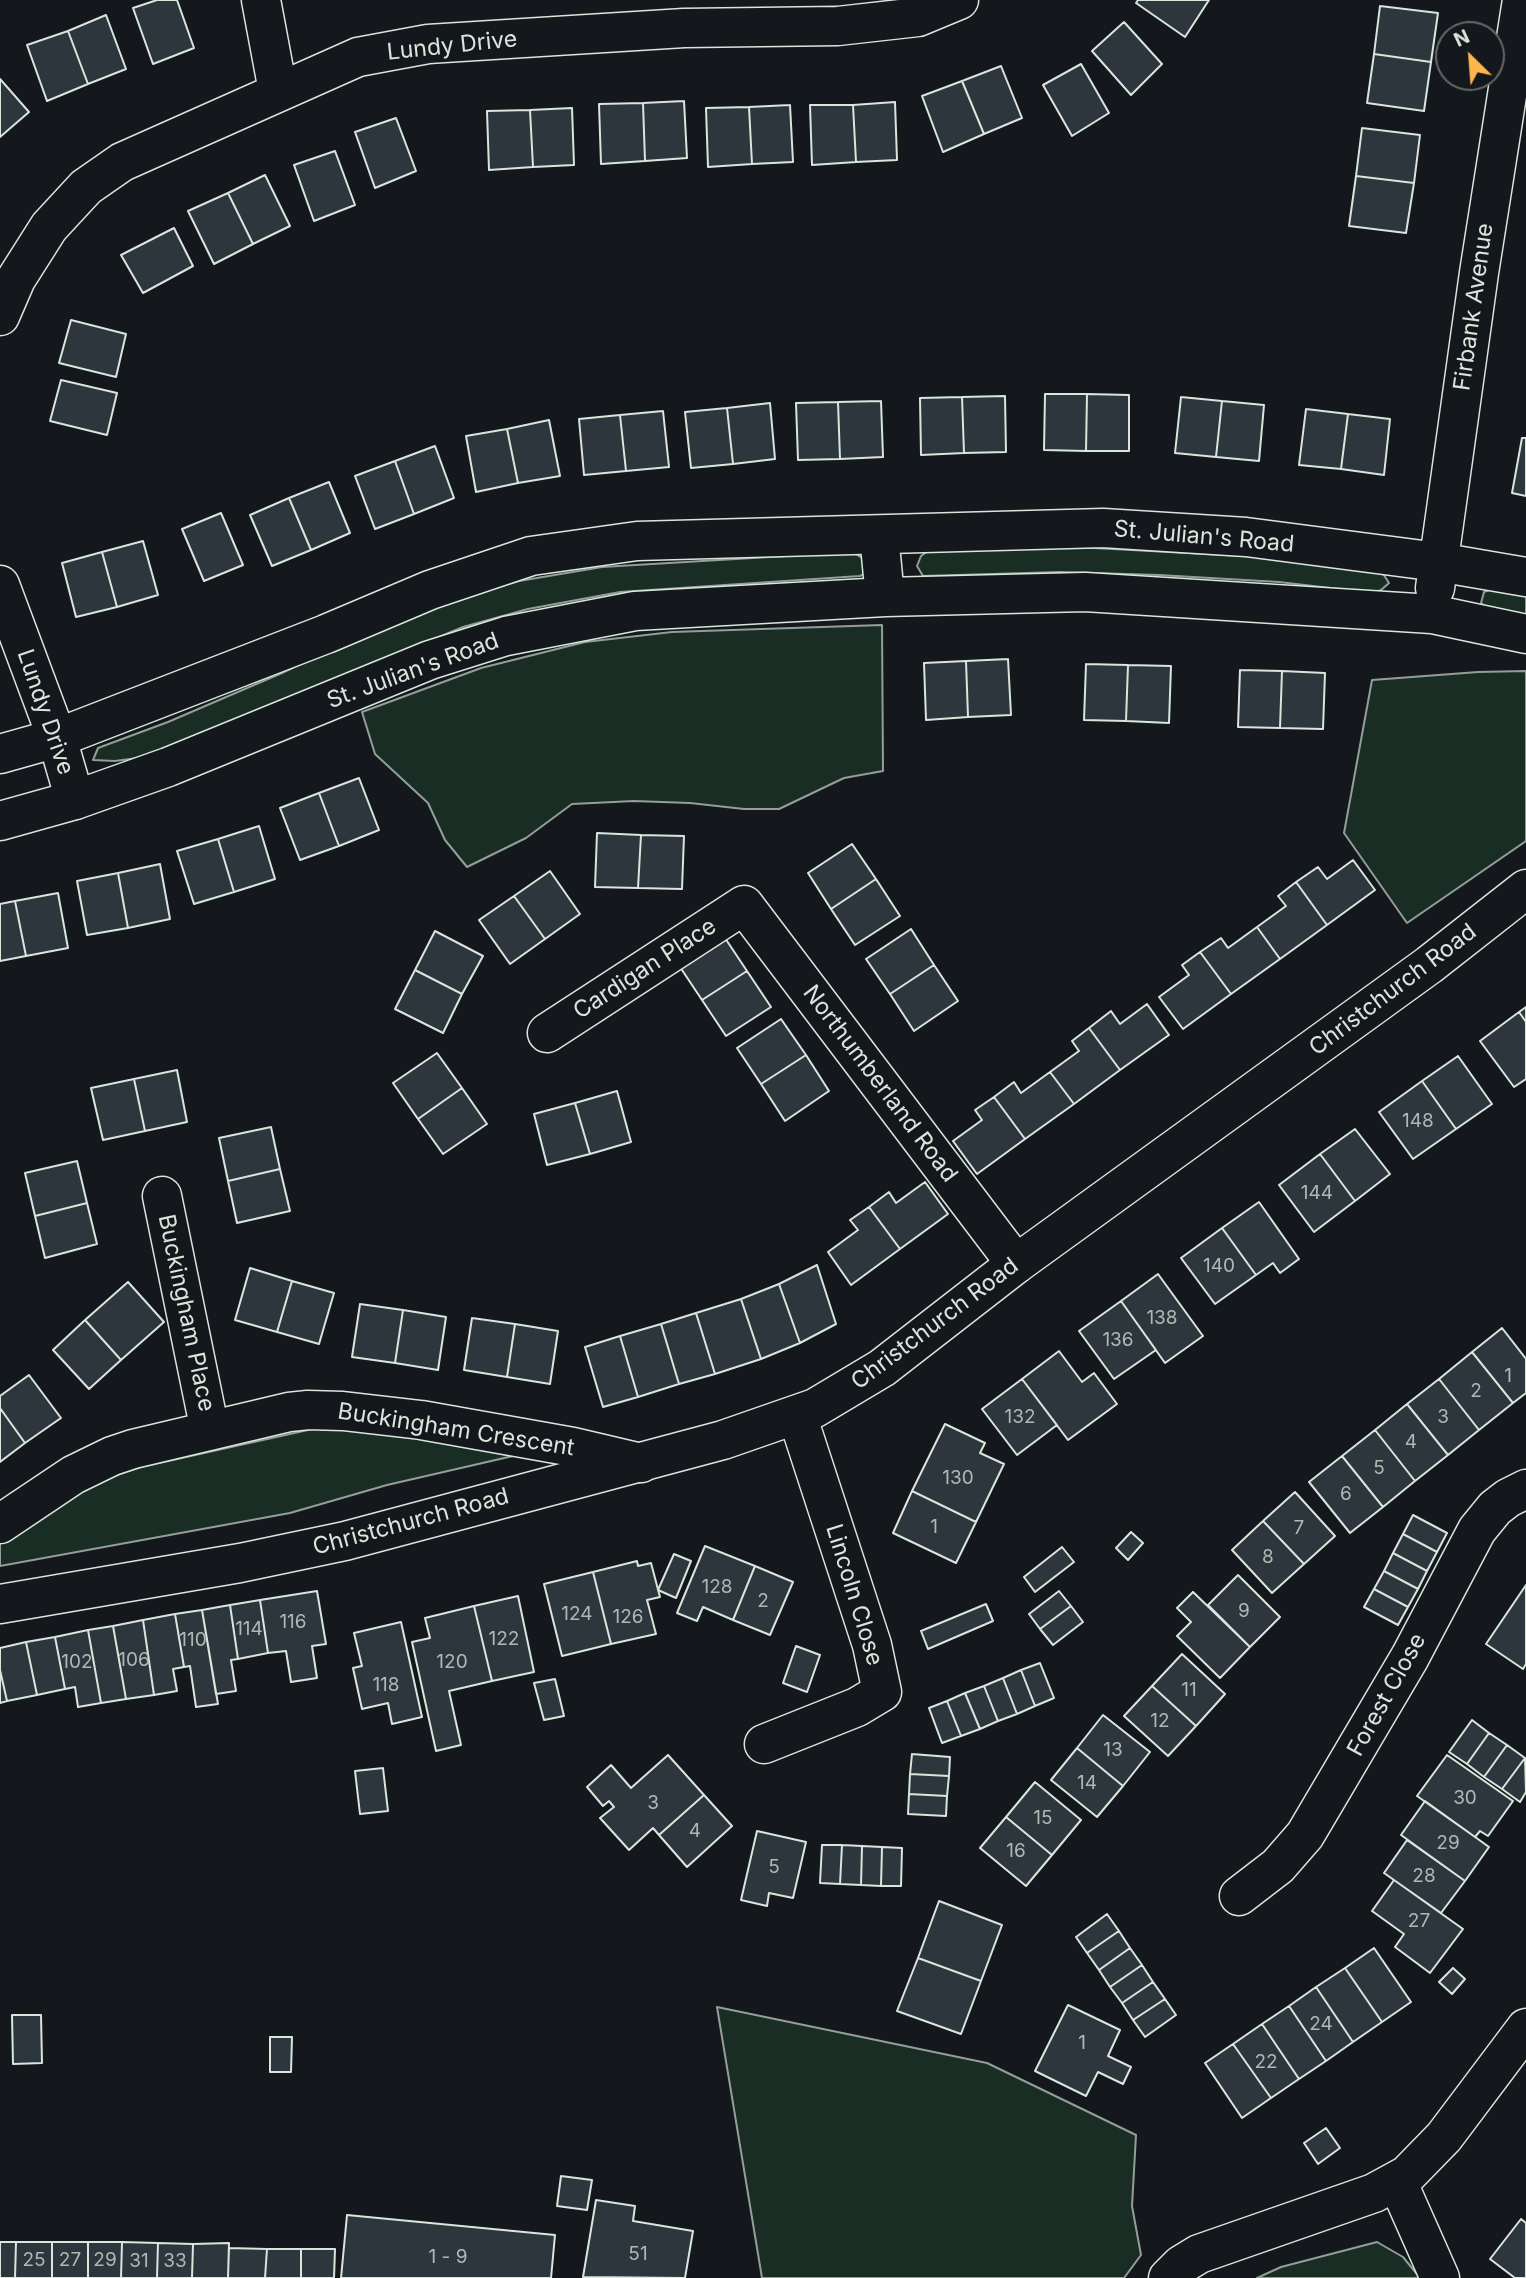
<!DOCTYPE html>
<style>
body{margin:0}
#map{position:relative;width:1526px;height:2278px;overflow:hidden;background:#14181c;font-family:Inter,sans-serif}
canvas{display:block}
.north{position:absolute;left:1435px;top:21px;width:70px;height:70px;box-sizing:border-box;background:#14181c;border:2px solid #626a69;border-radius:50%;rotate:335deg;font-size:19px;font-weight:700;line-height:28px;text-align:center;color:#d8e6dc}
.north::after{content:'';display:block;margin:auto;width:24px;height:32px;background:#ffb74d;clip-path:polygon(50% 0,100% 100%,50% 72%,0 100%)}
</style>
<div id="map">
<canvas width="1526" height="2278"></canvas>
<div class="north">N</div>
</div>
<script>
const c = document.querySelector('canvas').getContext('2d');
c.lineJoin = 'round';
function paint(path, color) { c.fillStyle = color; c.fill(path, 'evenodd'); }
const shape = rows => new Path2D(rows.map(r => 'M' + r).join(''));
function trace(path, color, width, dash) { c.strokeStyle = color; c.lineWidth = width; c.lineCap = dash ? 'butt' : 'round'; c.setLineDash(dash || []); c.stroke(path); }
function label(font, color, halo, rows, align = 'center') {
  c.font = font + ' Inter,sans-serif'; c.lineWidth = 5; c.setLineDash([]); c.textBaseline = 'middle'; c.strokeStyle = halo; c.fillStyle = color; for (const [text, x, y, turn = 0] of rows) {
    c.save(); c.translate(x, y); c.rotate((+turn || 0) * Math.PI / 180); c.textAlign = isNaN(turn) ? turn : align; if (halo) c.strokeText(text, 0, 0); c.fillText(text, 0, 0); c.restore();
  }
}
const green = shape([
 [1075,547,1319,560,1382,572,1389,583,1381,590,1373,593,1279,582,1159,575,1060,572,923,576,917,566,921,556,929,550,1075,547],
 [853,552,865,560,870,571,860,576,620,592,528,609,463,627,153,756,115,761,93,760,98,748,168,722,282,673,353,639,464,596,519,581,602,567,853,552],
 [1494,588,1526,594,1526,617,1490,610,1481,603,1484,592,1494,588],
 [882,625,883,771,844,778,779,809,744,809,690,803,634,801,572,804,526,838,467,867,445,840,428,803,375,754,362,712,481,668,585,642,672,632,882,625],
 [1526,671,1526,841,1407,923,1344,833,1372,680,1478,672,1526,671],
 [326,1426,365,1426,513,1456,387,1485,290,1513,0,1566,0,1540,16,1527,105,1479,141,1467,326,1426],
 [717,2007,987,2063,1136,2135,1132,2206,1141,2255,1124,2278,762,2278,717,2007],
 [1377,2242,1403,2257,1420,2278,1257,2278,1281,2267,1377,2242]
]);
const building = shape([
 [157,0,177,0,194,48,153,64,133,8,157,0],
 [1138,0,1209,0,1185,37,1136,3,1138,0],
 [1380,6,1438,13,1431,62,1374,54,1380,6],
 [106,15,126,69,88,84,68,31,106,15],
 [1124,22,1162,64,1131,95,1092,51,1124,22],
 [68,31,88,84,47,101,27,45,68,31],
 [1374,54,1431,62,1424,111,1367,103,1374,54],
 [1081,64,1109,113,1072,136,1043,85,1081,64],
 [1001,66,1022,118,984,134,962,81,1001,66],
 [0,79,29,112,0,137,0,79],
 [962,81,984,134,943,152,922,96,962,81],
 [684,101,687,158,645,161,643,103,684,101],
 [895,102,897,160,856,162,853,105,895,102],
 [643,103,645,161,601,164,599,104,643,103],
 [790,105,793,162,752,164,749,107,790,105],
 [810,105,853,105,856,162,812,165,810,105],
 [749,107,752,164,708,167,706,108,749,107],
 [572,108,574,165,533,167,530,110,572,108],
 [530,110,533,167,489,170,487,111,530,110],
 [396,118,416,171,375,188,355,132,396,118],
 [1362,128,1420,135,1414,183,1356,176,1362,128],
 [335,151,355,205,314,221,294,165,335,151],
 [265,175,290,226,253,244,228,193,265,175],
 [1356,176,1414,183,1406,233,1349,226,1356,176],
 [228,193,253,244,214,264,188,211,228,193],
 [174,228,193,266,143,293,121,255,174,228],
 [71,320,126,334,116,377,59,363,71,320],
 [61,380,117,393,107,435,50,421,61,380],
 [1045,394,1087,394,1086,451,1044,450,1045,394],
 [1087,394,1129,395,1129,451,1086,451,1087,394],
 [1005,396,1006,452,964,453,962,397,1005,396],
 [962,397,964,453,921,455,920,398,962,397],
 [1181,397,1222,401,1216,457,1175,453,1181,397],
 [881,401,883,457,840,459,838,402,881,401],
 [1222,401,1264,405,1259,461,1216,457,1222,401],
 [838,402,840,459,798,460,796,403,838,402],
 [770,403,775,459,733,464,727,408,770,403],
 [727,408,733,464,691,468,685,412,727,408],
 [1306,409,1348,414,1341,469,1299,465,1306,409],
 [663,411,669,467,626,471,620,415,663,411],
 [1348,414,1390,419,1384,475,1341,469,1348,414],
 [620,415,626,471,584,475,579,419,620,415],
 [549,420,560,476,518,483,507,429,549,420],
 [507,429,518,483,476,492,466,436,507,429],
 [1522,438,1526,438,1526,496,1512,493,1522,438],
 [435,446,454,498,414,514,395,461,435,446],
 [395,461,414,514,375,529,355,476,395,461],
 [329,482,350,533,311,550,289,498,329,482],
 [289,498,311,550,272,566,250,515,289,498],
 [221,513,243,565,204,581,182,529,221,513],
 [143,541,158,595,117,607,102,552,143,541],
 [102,552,117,607,76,617,62,563,102,552],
 [1008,659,1011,715,968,717,966,661,1008,659],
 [966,661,968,717,926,720,924,663,966,661],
 [1086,664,1128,665,1126,721,1084,720,1086,664],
 [1128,665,1171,666,1169,723,1126,721,1128,665],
 [1240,670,1282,671,1280,728,1238,727,1240,670],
 [1282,671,1325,673,1323,729,1280,728,1282,671],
 [359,778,379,830,339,846,319,793,359,778],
 [319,793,339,846,300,860,280,808,319,793],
 [259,826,275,879,234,892,218,839,259,826],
 [597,833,641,835,638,888,595,887,597,833],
 [641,835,684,836,682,889,638,888,641,835],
 [218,839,234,892,194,904,177,851,218,839],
 [852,844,876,879,831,909,808,873,852,844],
 [1353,860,1375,890,1327,925,1296,882,1318,867,1327,879,1353,860],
 [160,864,170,919,128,928,118,873,160,864],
 [550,871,580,914,545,939,514,896,550,871],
 [118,873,128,928,87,935,77,881,118,873],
 [876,879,900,916,855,945,831,909,876,879],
 [1296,882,1327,925,1280,959,1257,927,1286,906,1278,896,1296,882],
 [58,893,68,948,26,956,15,901,58,893],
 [514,896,545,939,510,964,479,920,514,896],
 [15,901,26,956,0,961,0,904,15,901],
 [1257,927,1280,959,1231,994,1200,952,1221,938,1228,948,1257,927],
 [911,929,934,965,890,994,866,959,911,929],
 [435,931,483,956,462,994,415,970,435,931],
 [723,935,747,971,702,1000,678,964,723,935],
 [1200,952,1231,994,1183,1029,1159,997,1189,975,1182,965,1200,952],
 [934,965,958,1001,914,1031,890,994,934,965],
 [415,970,462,994,443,1033,395,1009,415,970],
 [747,971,771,1007,726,1036,702,1000,747,971],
 [1147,1004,1169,1035,1120,1070,1089,1028,1111,1011,1120,1024,1147,1004],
 [1526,1007,1526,1022,1519,1012,1526,1007],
 [1519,1012,1526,1022,1526,1079,1514,1087,1480,1041,1519,1012],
 [781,1019,806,1055,761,1084,737,1048,781,1019],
 [1089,1028,1120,1070,1074,1104,1050,1072,1079,1051,1072,1041,1089,1028],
 [437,1053,462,1088,418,1119,393,1083,437,1053],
 [806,1055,829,1091,785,1121,761,1084,806,1055],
 [1458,1056,1492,1104,1456,1129,1422,1081,1458,1056],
 [177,1070,187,1122,145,1131,134,1079,177,1070],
 [1050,1072,1074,1104,1025,1139,994,1097,1014,1082,1021,1093,1050,1072],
 [134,1079,145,1131,103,1140,91,1088,134,1079],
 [1422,1081,1456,1129,1413,1159,1379,1112,1422,1081],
 [462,1088,487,1124,443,1154,418,1119,462,1088],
 [617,1091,631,1142,590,1154,575,1103,617,1091],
 [994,1097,1025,1139,977,1174,953,1141,982,1120,975,1110,994,1097],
 [575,1103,590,1154,547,1165,534,1114,575,1103],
 [271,1127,280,1169,228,1181,219,1138,271,1127],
 [1355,1129,1390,1174,1355,1201,1320,1154,1355,1129],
 [1320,1154,1355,1201,1314,1232,1279,1185,1320,1154],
 [77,1161,87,1203,35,1216,25,1173,77,1161],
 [280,1169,290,1211,237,1223,228,1181,280,1169],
 [925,1182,948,1214,900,1249,869,1207,889,1192,896,1203,925,1182],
 [1259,1202,1299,1259,1280,1273,1273,1263,1256,1275,1222,1228,1259,1202],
 [87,1203,97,1244,45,1258,35,1216,87,1203],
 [869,1207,900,1249,851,1285,828,1252,858,1230,850,1220,869,1207],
 [1222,1228,1256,1275,1215,1304,1181,1258,1222,1228],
 [817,1265,836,1324,800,1343,779,1284,817,1265],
 [250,1268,292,1281,277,1332,235,1320,250,1268],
 [1158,1274,1203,1336,1165,1363,1121,1301,1158,1274],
 [292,1281,334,1293,319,1344,277,1332,292,1281],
 [128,1282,164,1322,121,1360,85,1320,128,1282],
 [779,1284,800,1343,761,1359,741,1299,779,1284],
 [741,1299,761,1359,715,1374,696,1313,741,1299],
 [1121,1301,1156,1350,1114,1379,1079,1331,1121,1301],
 [360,1304,403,1310,395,1363,352,1357,360,1304],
 [403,1310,446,1317,438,1370,395,1363,403,1310],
 [696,1313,715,1374,679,1384,661,1324,696,1313],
 [472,1318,515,1324,507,1377,464,1370,472,1318],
 [85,1320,121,1360,89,1389,53,1350,85,1320],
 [515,1324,558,1331,550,1384,507,1377,515,1324],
 [661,1324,679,1384,638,1397,620,1336,661,1324],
 [1502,1328,1526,1359,1526,1393,1513,1403,1472,1352,1502,1328],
 [620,1336,638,1397,603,1407,585,1347,620,1336],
 [1059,1351,1082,1382,1094,1373,1117,1404,1068,1440,1022,1379,1059,1351],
 [1472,1352,1513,1403,1479,1430,1439,1379,1472,1352],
 [29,1375,61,1418,25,1443,0,1408,0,1396,29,1375],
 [1022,1379,1057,1425,1017,1455,982,1409,1022,1379],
 [1439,1379,1479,1430,1448,1455,1407,1404,1439,1379],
 [1407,1404,1448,1455,1415,1481,1375,1430,1407,1404],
 [0,1408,25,1443,0,1462,0,1408],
 [945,1424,985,1443,980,1453,1004,1464,976,1522,912,1491,945,1424],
 [1375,1430,1415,1481,1383,1507,1342,1456,1375,1430],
 [1342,1456,1383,1507,1350,1533,1309,1482,1342,1456],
 [912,1491,976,1522,956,1563,893,1533,912,1491],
 [1295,1492,1335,1536,1304,1564,1263,1521,1295,1492],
 [1413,1515,1447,1533,1437,1552,1403,1534,1413,1515],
 [1263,1521,1304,1564,1272,1593,1232,1550,1263,1521],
 [1131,1532,1143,1543,1128,1560,1116,1548,1131,1532],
 [1403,1534,1437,1552,1427,1571,1393,1553,1403,1534],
 [705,1546,755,1566,733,1620,703,1607,697,1621,677,1613,705,1546],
 [1062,1547,1074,1562,1035,1592,1024,1577,1062,1547],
 [1393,1553,1427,1571,1418,1589,1384,1571,1393,1553],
 [674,1554,691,1561,676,1598,658,1590,674,1554],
 [637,1561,638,1566,651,1563,660,1597,647,1600,656,1634,611,1644,593,1572,637,1561],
 [755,1566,793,1582,770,1635,733,1620,755,1566],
 [1384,1571,1418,1589,1408,1607,1374,1589,1384,1571],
 [593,1572,611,1644,562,1656,544,1584,593,1572],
 [1238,1575,1280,1617,1250,1647,1208,1605,1238,1575],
 [1526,1585,1526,1664,1523,1669,1486,1644,1526,1585],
 [1374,1589,1408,1607,1398,1625,1364,1607,1374,1589],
 [317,1591,326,1644,312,1646,317,1678,291,1682,286,1651,268,1653,260,1600,317,1591],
 [1059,1591,1071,1606,1040,1629,1029,1614,1059,1591],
 [1193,1592,1250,1647,1220,1678,1177,1636,1191,1622,1177,1608,1193,1592],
 [518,1596,534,1672,492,1681,474,1606,518,1596],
 [260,1600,268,1653,238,1659,230,1605,260,1600],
 [986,1604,993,1621,928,1649,921,1631,986,1604],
 [230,1605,238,1659,231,1660,236,1691,216,1694,202,1610,230,1605],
 [474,1606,492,1681,449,1691,461,1745,436,1751,412,1642,430,1638,425,1618,474,1606],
 [1071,1606,1083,1622,1053,1645,1040,1629,1071,1606],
 [202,1610,218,1704,196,1707,190,1666,184,1667,175,1614,202,1610],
 [175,1614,184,1667,173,1669,177,1691,154,1695,143,1620,175,1614],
 [143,1620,154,1695,126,1699,113,1626,143,1620],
 [401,1622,422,1717,392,1724,388,1703,362,1709,353,1668,362,1666,354,1633,401,1622],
 [113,1626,126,1699,101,1703,88,1630,113,1626],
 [88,1630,101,1703,78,1707,75,1687,65,1689,55,1637,88,1630],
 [55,1637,65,1689,37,1695,26,1642,55,1637],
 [26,1642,37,1695,7,1701,0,1670,0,1648,26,1642],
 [796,1646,820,1655,807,1692,783,1683,796,1646],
 [1182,1654,1225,1694,1196,1726,1152,1686,1182,1654],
 [1040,1663,1054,1698,1035,1706,1021,1670,1040,1663],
 [0,1670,7,1701,0,1703,0,1670],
 [1021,1670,1035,1706,1017,1714,1003,1678,1021,1670],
 [1003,1678,1017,1714,998,1721,984,1686,1003,1678],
 [555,1679,564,1716,544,1720,534,1683,555,1679],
 [984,1686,998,1721,980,1729,965,1693,984,1686],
 [1152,1686,1196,1726,1168,1756,1124,1716,1152,1686],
 [965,1693,980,1729,961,1736,947,1701,965,1693],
 [947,1701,961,1736,942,1743,929,1708,947,1701],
 [1103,1715,1150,1752,1123,1786,1077,1748,1103,1715],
 [1472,1720,1489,1733,1467,1764,1449,1752,1472,1720],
 [1489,1733,1507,1745,1484,1777,1467,1764,1489,1733],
 [1507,1745,1525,1758,1502,1789,1484,1777,1507,1745],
 [1077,1748,1123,1786,1097,1817,1051,1780,1077,1748],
 [912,1754,950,1757,949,1776,910,1774,912,1754],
 [668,1755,704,1795,659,1835,653,1828,629,1850,600,1818,614,1807,609,1801,603,1806,587,1787,611,1765,631,1788,668,1755],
 [1447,1755,1513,1801,1488,1836,1480,1831,1475,1837,1417,1796,1447,1755],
 [1525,1758,1526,1792,1520,1802,1502,1789,1525,1758],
 [383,1768,388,1811,360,1814,355,1771,383,1768],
 [910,1774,949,1776,947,1796,909,1794,910,1774],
 [1035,1782,1081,1820,1052,1855,1006,1817,1035,1782],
 [909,1794,947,1796,946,1816,908,1814,909,1794],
 [704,1795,732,1826,687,1867,659,1835,704,1795],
 [1425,1801,1489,1847,1465,1881,1401,1835,1425,1801],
 [1006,1817,1052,1855,1026,1886,980,1848,1006,1817],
 [757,1831,806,1842,793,1898,769,1893,767,1906,741,1900,757,1831],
 [1407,1840,1465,1881,1441,1913,1384,1873,1407,1840],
 [822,1845,842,1845,840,1884,820,1883,822,1845],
 [842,1845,862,1846,861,1885,840,1884,842,1845],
 [862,1846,882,1847,881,1886,861,1885,862,1846],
 [882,1847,902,1848,901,1886,881,1886,882,1847],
 [1394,1880,1463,1929,1430,1973,1395,1947,1404,1934,1372,1911,1394,1880],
 [939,1901,1002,1925,981,1981,918,1958,939,1901],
 [1107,1914,1119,1931,1087,1953,1076,1937,1107,1914],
 [1119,1931,1130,1948,1099,1970,1087,1953,1119,1931],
 [1130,1948,1142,1965,1110,1987,1099,1970,1130,1948],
 [1374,1948,1411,2002,1382,2022,1345,1968,1374,1948],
 [918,1958,981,1981,961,2034,897,2011,918,1958],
 [1142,1965,1153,1982,1122,2003,1110,1987,1142,1965],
 [1345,1968,1382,2022,1353,2042,1316,1987,1345,1968],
 [1453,1968,1465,1979,1452,1994,1439,1982,1453,1968],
 [1153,1982,1165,1999,1133,2020,1122,2003,1153,1982],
 [1316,1987,1353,2042,1326,2061,1289,2006,1316,1987],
 [1165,1999,1176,2015,1145,2037,1133,2020,1165,1999],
 [1068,2005,1120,2030,1108,2056,1131,2067,1123,2084,1098,2072,1086,2096,1035,2071,1068,2005],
 [1289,2006,1326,2061,1299,2079,1262,2024,1289,2006],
 [12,2015,41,2015,42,2063,13,2064,12,2015],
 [1262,2024,1299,2079,1271,2098,1233,2044,1262,2024],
 [270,2037,292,2037,291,2072,270,2072,270,2037],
 [1233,2044,1271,2098,1242,2118,1205,2063,1233,2044],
 [1326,2128,1340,2148,1318,2164,1304,2143,1326,2128],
 [561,2176,592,2180,587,2210,557,2206,561,2176],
 [596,2200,635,2206,633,2221,693,2231,685,2278,583,2277,596,2200],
 [347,2215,555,2235,551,2278,341,2278,347,2215],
 [1521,2219,1526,2223,1526,2278,1515,2278,1490,2259,1521,2219],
 [0,2242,16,2242,15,2278,0,2278,0,2242],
 [16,2242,52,2242,52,2278,15,2278,16,2242],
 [52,2242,88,2242,88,2278,52,2278,52,2242],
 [88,2242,122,2242,121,2278,88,2278,88,2242],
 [122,2242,158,2243,157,2278,121,2278,122,2242],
 [158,2243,193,2244,192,2278,157,2278,158,2243],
 [229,2243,228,2278,192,2278,193,2244,229,2243],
 [229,2248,267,2249,265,2278,228,2278,229,2248],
 [267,2249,301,2249,301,2278,265,2278,267,2249],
 [301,2249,335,2249,334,2278,301,2278,301,2249]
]);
const street = shape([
 [261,0,278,91],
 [0,316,16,279,49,227,86,187,122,162,358,57,428,44,684,28,838,26,918,17,959,0],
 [0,585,57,738,75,800],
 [547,1033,744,905,1016,1264],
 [162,1196,210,1431],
 [0,1524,73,1475,112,1456,133,1449,289,1412,308,1410,343,1411,421,1420,573,1447,641,1463],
 [764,1744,857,1707,882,1692,872,1645,797,1415],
 [1239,1896,1278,1866,1305,1835,1410,1657,1477,1530,1495,1508,1508,1498,1526,1489],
 [1397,2181,1440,2278],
 [1168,2278,1181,2265,1199,2254,1374,2193,1407,2175,1444,2137,1526,2028]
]);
const secondary = shape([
 [879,535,885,597],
 [1435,588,1479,273,1522,0],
 [0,754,57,738,326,634,430,590,531,556,637,541,1103,528,1246,537,1438,562,1526,577],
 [0,821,75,800,168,767,430,660,506,636,635,611,885,597,1085,592,1432,614,1526,634],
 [0,1604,240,1563,345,1541,723,1440,815,1408,882,1368,1016,1264,1429,965,1526,889]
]);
const numberNames = [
 ["148",1418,1121],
 ["144",1317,1193],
 ["140",1219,1266],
 ["138",1162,1318],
 ["136",1118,1340],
 ["1",1508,1376],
 ["2",1476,1391],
 ["132",1020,1417],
 ["3",1443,1417],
 ["4",1411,1442],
 ["5",1379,1468],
 ["130",958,1478],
 ["6",1346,1494],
 ["1",934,1527],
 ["7",1299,1528],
 ["8",1268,1557],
 ["128",717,1587],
 ["2",763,1601],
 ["9",1244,1611],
 ["124",577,1614],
 ["126",628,1617],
 ["116",293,1622],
 ["114",249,1629],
 ["122",504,1639],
 ["110",193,1640],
 ["106",134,1660],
 ["102",77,1662],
 ["120",452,1662],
 ["118",386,1685],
 ["11",1189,1690],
 ["12",1160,1721],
 ["13",1113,1750],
 ["14",1087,1783],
 ["30",1465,1798],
 ["3",653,1803],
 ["15",1043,1818],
 ["4",695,1831],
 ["29",1448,1843],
 ["16",1016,1851],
 ["5",774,1867],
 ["28",1424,1876],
 ["27",1419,1921],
 ["24",1321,2024],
 ["1",1082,2043],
 ["22",1266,2062],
 ["51",638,2254],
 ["1 - 9",448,2257],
 ["25",34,2260],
 ["27",70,2260],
 ["29",105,2260],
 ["31",139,2261],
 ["33",175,2261]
];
const streetNames = [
 ["Lundy Drive",452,46,-6],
 ["Firbank Avenue",1474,307,-82],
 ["St. Julian's Road",1204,537,5],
 ["St. Julian's Road",413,671,-20],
 ["Lundy Drive",45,712,71],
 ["Cardigan Place",645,969,-33],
 ["Christchurch Road",1393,990,-37],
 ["Northumberland Road",880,1084,53],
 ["Buckingham Place",186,1313,78],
 ["Christchurch Road",935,1324,-37],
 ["Buckingham Crescent",456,1430,9],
 ["Christchurch Road",411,1522,-15],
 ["Lincoln Close",854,1595,73],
 ["Forest Close",1387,1695,-61]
];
paint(green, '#1a2d24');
trace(green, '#939e99', 2);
paint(building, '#2c363c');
trace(building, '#d8e6dc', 2);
trace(street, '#d8e6dc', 41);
trace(secondary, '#d8e6dc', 41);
trace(street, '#14181c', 38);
trace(secondary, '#14181c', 38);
label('19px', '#adbab4', null, numberNames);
label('23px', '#d8e6dc', '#14181c', streetNames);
</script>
